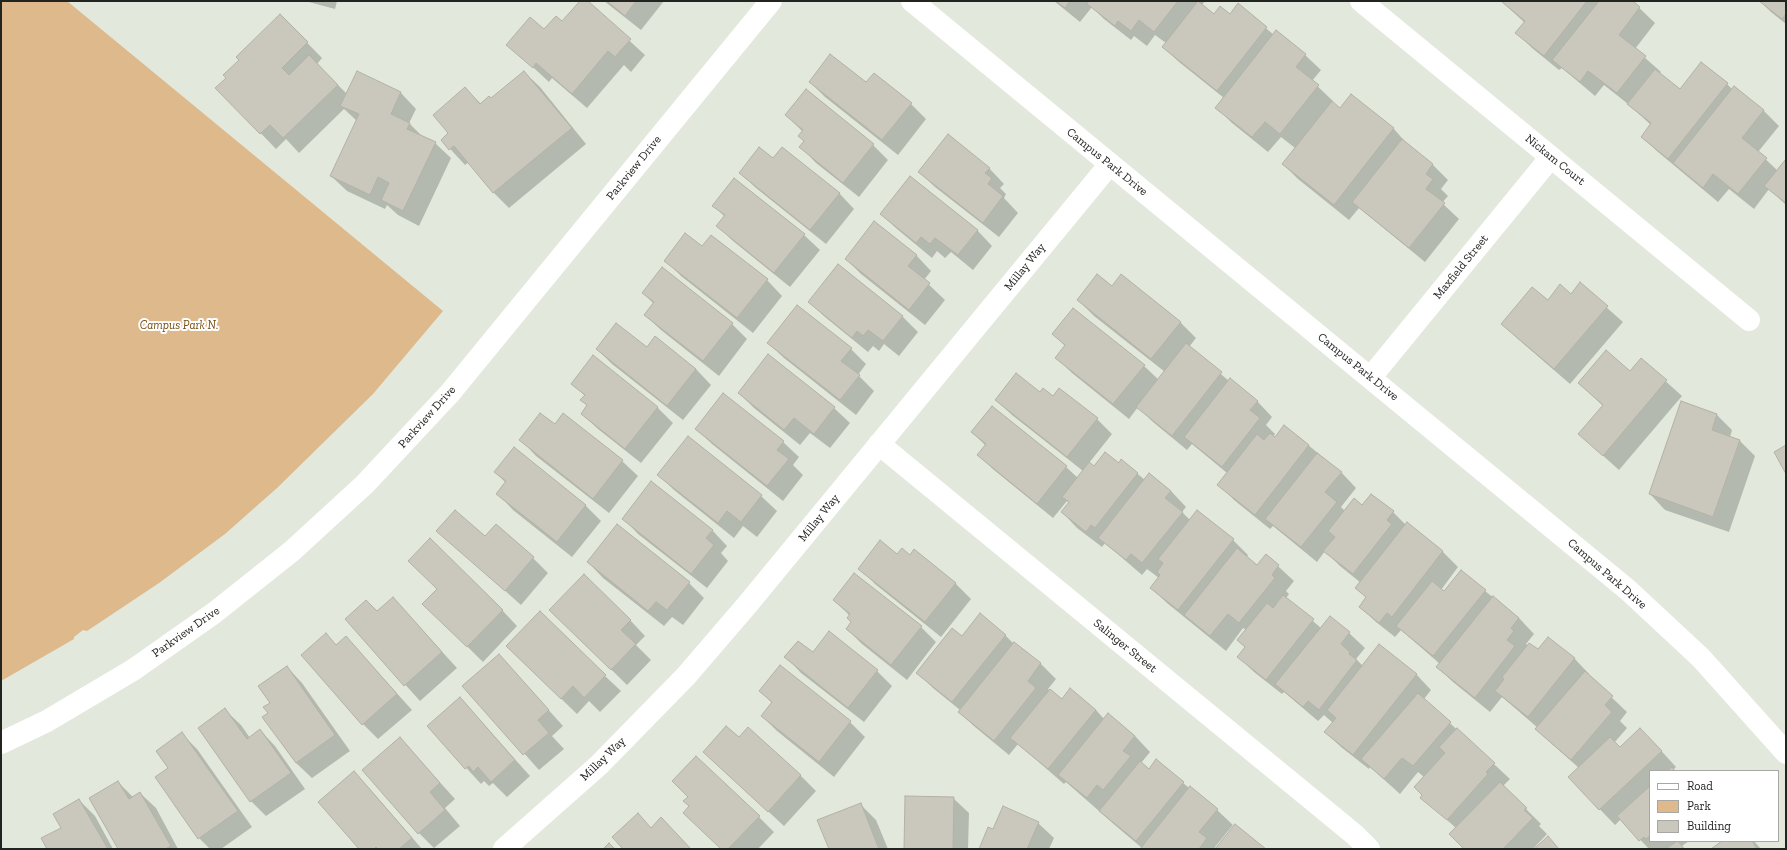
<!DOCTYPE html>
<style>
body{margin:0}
#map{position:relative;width:1787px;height:850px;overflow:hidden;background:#e2e8dc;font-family:"Zilla Slab",serif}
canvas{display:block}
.frame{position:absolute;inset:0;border:2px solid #222420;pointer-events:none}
.legend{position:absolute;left:1649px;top:770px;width:130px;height:72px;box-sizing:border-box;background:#fff;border:1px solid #a7a7a6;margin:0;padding:5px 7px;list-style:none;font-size:12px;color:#222420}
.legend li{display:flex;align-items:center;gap:8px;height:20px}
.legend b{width:20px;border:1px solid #a7a7a6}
</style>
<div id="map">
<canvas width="1787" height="850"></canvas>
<div class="frame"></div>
<ul class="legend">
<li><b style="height:5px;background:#fff"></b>Road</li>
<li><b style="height:11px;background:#ddb98c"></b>Park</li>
<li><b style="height:11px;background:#cac8bc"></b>Building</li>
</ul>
</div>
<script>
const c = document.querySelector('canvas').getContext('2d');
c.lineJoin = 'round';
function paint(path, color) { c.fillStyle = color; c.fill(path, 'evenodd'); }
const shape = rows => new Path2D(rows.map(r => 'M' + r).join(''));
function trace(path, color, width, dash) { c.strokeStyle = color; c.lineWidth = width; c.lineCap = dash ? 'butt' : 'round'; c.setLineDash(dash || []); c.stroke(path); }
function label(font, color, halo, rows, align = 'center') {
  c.font = font + ' "Zilla Slab",serif'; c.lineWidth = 4; c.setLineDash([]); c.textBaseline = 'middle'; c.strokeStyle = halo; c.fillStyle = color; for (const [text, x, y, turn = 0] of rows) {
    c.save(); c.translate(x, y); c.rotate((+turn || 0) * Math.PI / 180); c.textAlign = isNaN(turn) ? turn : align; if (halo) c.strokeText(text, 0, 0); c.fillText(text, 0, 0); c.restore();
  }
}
const green = shape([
 [1,1,67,1,443,311,373,394,277,488,225,534,159,583,87,631,83,630,74,637,74,639,1,681]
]);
const shadow = shape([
 [305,1,337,1,335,9],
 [581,1,586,1,645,55,631,72,624,65,587,108,552,78,549,82,508,44,563,22],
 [604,1,664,1,641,30],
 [1054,1,1205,1,1202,5,1214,15,1230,15,1238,5,1274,35,1305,55,1321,70,1312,81,1333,101,1332,103,1340,109,1351,96,1394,129,1408,145,1433,165,1448,180,1441,189,1448,196,1442,203,1459,219,1425,262,1359,208,1349,220,1298,179,1283,164,1295,148,1281,137,1268,152,1232,123,1217,108,1224,98,1179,62,1163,47,1166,43,1155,35,1147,46,1134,36,1131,40,1104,19,1092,7,1080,22],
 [1501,1,1632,1,1655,23,1635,49,1661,72,1659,74,1680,91,1727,84,1732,89,1734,87,1764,111,1779,126,1758,152,1778,171,1786,160,1786,205,1769,189,1754,209,1729,189,1718,202,1658,152,1642,137,1651,125,1628,104,1604,85,1595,96,1562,68,1559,70,1532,48,1517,33,1525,23],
 [1760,1,1786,1,1786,24,1771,12],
 [280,15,322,58,317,64,347,94,357,73,401,93,416,109,409,123,423,137,435,143,451,158,419,226,398,215,387,205,385,209,347,191,331,176,357,121,344,109,299,153,286,139,276,149,217,88,227,78,241,60],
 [524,72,540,87,586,144,509,208,494,193,469,162,465,165,442,140,449,134,465,88,481,104,491,99],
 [810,82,866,84,911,104,926,119,898,155,825,97],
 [786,115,873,145,888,160,859,197,816,163,801,147,805,142,803,132],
 [773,159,839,193,854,209,826,244,756,188,740,173],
 [989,168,1004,184,1000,188,1006,194,1004,198,1018,213,999,237,935,187,919,172],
 [714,206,804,235,820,250,790,287,733,241,718,226,725,217],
 [881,214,977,230,992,246,973,270,951,252,945,258,937,251,932,258,897,229],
 [711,236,767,280,782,296,753,333,681,276,665,260,702,247],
 [916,255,931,271,924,280,945,300,925,325,861,274,846,259],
 [838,265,903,317,918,332,899,356,884,344,879,351,873,346,868,352,825,317,809,302],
 [662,268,732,324,747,339,719,376,661,330,645,315,654,304,643,293],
 [1580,284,1623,322,1570,384,1518,339,1502,324,1548,301,1571,295],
 [1113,287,1180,322,1196,338,1189,347,1229,381,1257,401,1272,417,1266,425,1275,434,1273,437,1275,439,1285,426,1341,472,1356,488,1341,507,1345,511,1363,506,1393,512,1406,525,1407,524,1443,552,1458,567,1441,590,1444,593,1485,591,1519,618,1534,634,1526,644,1528,646,1538,651,1574,658,1589,674,1588,675,1627,712,1620,721,1627,728,1614,743,1620,748,1655,744,1676,767,1673,770,1675,771,1650,771,1650,841,1689,841,1682,846,1685,849,1649,849,1621,819,1615,825,1569,777,1579,768,1552,744,1537,729,1538,728,1502,697,1490,712,1453,682,1437,667,1440,664,1401,630,1395,637,1376,622,1360,607,1367,598,1357,588,1361,583,1340,566,1325,551,1317,562,1273,526,1270,529,1234,500,1219,484,1227,473,1192,444,1187,450,1153,422,1138,407,1129,419,1072,373,1057,358,1065,346,1054,334,1144,366,1159,380,1165,372,1094,316,1078,300],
 [768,343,851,349,866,364,858,375,874,391,856,415,784,358],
 [647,348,696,369,711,385,683,420,612,364,597,349],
 [593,356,658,408,673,423,641,463,598,429,582,414,588,406,581,400,585,396,572,383],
 [768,356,834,408,850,423,830,448,810,433,800,445,754,408,739,393],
 [1641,359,1682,396,1619,470,1579,434,1603,406,1579,383,1630,372],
 [1040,393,1053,398,1097,419,1112,434,1089,463,1094,467,1119,464,1122,461,1145,480,1171,491,1186,507,1182,512,1190,520,1233,540,1248,555,1246,558,1257,566,1266,555,1294,581,1286,591,1289,594,1286,598,1321,628,1349,633,1365,648,1356,659,1363,666,1416,674,1431,690,1424,699,1510,779,1503,786,1541,824,1539,826,1547,834,1533,849,1465,849,1456,828,1422,798,1423,795,1424,777,1418,772,1400,794,1370,767,1369,769,1341,747,1325,732,1333,723,1324,715,1318,721,1284,692,1282,694,1254,672,1239,657,1246,648,1238,640,1246,630,1243,628,1226,651,1167,603,1151,588,1159,578,1147,569,1142,575,1105,543,1102,547,1077,528,1062,512,1069,503,1067,501,1053,518,994,470,978,455,986,446,972,432,1066,467,1078,478,1083,471,1012,415,996,400],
 [724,394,783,442,799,457,793,465,803,475,783,501,712,444,696,429],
 [1682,402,1717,415,1732,430,1730,437,1740,441,1755,456,1729,532,1665,510,1650,494],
 [564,415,622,461,638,476,609,513,536,456,521,440,555,426],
 [688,438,761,496,777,511,757,537,743,526,734,538,674,490,659,475],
 [495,472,585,505,601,521,572,557,513,510,498,494,506,483],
 [623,518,712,530,727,546,721,553,728,561,707,588,638,534],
 [438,531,485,537,533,558,548,573,521,605],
 [914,551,956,584,971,599,941,637,875,584,860,568,897,555,910,556],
 [588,562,689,583,704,598,683,625,672,617,664,626,603,578],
 [393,598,457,668,420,701,346,619,377,612],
 [834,600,921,627,936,642,907,680,862,644,847,629,852,622,850,616],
 [424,604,502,610,517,626,483,662],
 [630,620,645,636,636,645,651,660,627,685,566,625],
 [326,635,337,646,346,637,412,710,378,739,363,724],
 [1005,635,1014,644,1041,664,1056,679,1048,689,1062,700,1096,710,1104,719,1135,736,1150,752,1141,763,1149,770,1183,783,1217,810,1233,825,1215,847,1216,849,1264,849,1141,849,1142,848,1116,826,1066,782,1064,784,1018,744,1009,755,975,727,959,712,960,710,933,688,918,673,962,637],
 [813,654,877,671,892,686,864,722,801,673,786,657],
 [499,655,563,726,552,736,564,749,539,770,464,686],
 [522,661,605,676,621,691,600,712,589,701,577,714],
 [287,667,302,683,350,751,312,778,296,763,269,713,271,703],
 [760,691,850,722,865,737,834,777,777,731,762,716,772,703],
 [460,698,530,776,507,797,493,783,489,786,484,781,481,784,428,726],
 [225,710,241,725,250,738,260,730,275,746,305,789,266,816,251,801],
 [182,734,197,749,252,827,221,849,210,849,199,838,156,778,169,769],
 [400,738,455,799,445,808,460,826,434,848,419,833],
 [739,739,800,775,816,791,784,826,704,752],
 [354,773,369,788,422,849,360,849],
 [118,782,133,797,140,793,156,808,178,849,119,849],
 [953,798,969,813,968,849,905,849],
 [79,800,95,816,113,849,48,849],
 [860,804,876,820,888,849,830,849],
 [759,817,774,832,758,849,722,849],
 [1038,823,1054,838,1049,849,980,849,994,830],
 [1724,841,1754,841,1761,849,1713,849]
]);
const building = shape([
 [580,1,588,1,631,39,615,57,608,51,572,94,536,63,533,68,506,45,530,17,544,29,556,16,562,21,580,1],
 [607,1,636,1,625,16,607,1],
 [1056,1,1070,1,1065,8,1056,1],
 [1089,1,1178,1,1154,32,1139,20,1131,31,1118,21,1115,26,1087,4,1089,1],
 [1198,1,1214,14,1220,6,1230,14,1238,3,1267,27,1217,91,1162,47,1198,1],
 [1502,1,1587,1,1544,56,1515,33,1525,21,1502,2,1502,1],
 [1599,1,1633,1,1640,7,1619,35,1646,56,1617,93,1588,71,1580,82,1552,60,1599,1],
 [1759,1,1786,1,1786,14,1782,19,1759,1],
 [280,14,308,42,282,68,289,75,309,55,338,85,283,138,270,125,260,134,215,88,226,78,223,75,239,60,236,57,280,14],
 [1276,30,1306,54,1296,67,1319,85,1280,134,1265,122,1252,137,1215,108,1276,30],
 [830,54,866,82,874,73,912,103,882,140,809,82,830,54],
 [1701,62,1728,83,1668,159,1641,137,1651,123,1627,104,1655,69,1680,89,1701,62],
 [357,71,401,92,391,114,410,123,407,129,436,142,403,211,381,200,389,183,378,177,370,195,330,176,359,114,340,106,357,71],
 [524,71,572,128,493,193,454,146,449,150,441,140,448,133,433,115,465,87,480,104,489,96,491,98,524,71],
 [1734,86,1764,110,1742,138,1767,158,1738,194,1713,174,1703,188,1673,163,1734,86],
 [806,89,874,144,843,183,799,147,804,141,798,136,803,130,785,115,806,89],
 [1351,94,1394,128,1334,205,1282,164,1332,101,1340,108,1351,94],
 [948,134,990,168,985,173,992,178,988,184,1003,196,983,223,918,172,948,134],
 [1402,139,1433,164,1426,174,1433,179,1426,189,1445,203,1409,248,1352,202,1402,139],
 [759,147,773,158,782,147,840,193,810,230,739,173,759,147],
 [1786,159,1786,203,1764,186,1786,159],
 [910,176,978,230,958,255,935,238,930,244,921,237,916,243,880,214,910,176],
 [734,178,805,234,774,273,716,226,725,215,712,206,734,178],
 [874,221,917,255,908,266,930,283,909,310,845,259,874,221],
 [685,233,702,246,711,235,768,279,737,318,664,261,685,233],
 [838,264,903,316,883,341,868,330,863,336,857,331,852,338,808,302,838,264],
 [662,267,733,323,703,361,644,315,654,302,642,293,662,267],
 [1097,274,1112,286,1121,274,1181,322,1151,359,1077,300,1097,274],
 [1580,282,1608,306,1554,369,1501,324,1532,287,1548,300,1560,284,1571,294,1580,282],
 [797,305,852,348,841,361,860,375,840,400,767,343,797,305],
 [1073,308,1145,365,1113,404,1055,358,1065,345,1052,334,1073,308],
 [616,323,647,347,655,336,696,369,667,406,596,349,616,323],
 [1186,343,1222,372,1172,436,1136,407,1186,343],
 [1606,350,1630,371,1641,358,1667,380,1603,456,1578,434,1603,405,1578,383,1606,350],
 [768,354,835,407,814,434,794,418,784,430,738,393,768,354],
 [593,355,658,407,625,449,581,414,587,405,580,400,585,395,571,384,593,355],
 [1016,373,1040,392,1043,388,1053,396,1059,388,1098,418,1067,457,995,400,1016,373],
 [1230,378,1258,401,1250,410,1260,418,1222,467,1184,437,1230,378],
 [723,393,784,441,777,450,789,459,767,486,695,429,723,393],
 [1681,401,1717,414,1712,430,1740,440,1713,517,1649,494,1681,401],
 [992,406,1067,466,1037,504,977,455,986,444,971,432,992,406],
 [540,413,555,424,563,413,623,460,593,499,519,440,540,413],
 [1284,425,1309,445,1255,515,1217,485,1257,434,1264,440,1270,433,1275,437,1284,425],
 [688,436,762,495,741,522,727,511,718,523,657,475,688,436],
 [1786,445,1786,474,1774,452,1786,445],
 [514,447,586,505,557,542,496,494,506,481,494,472,514,447],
 [1105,452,1119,463,1121,459,1138,473,1095,528,1091,525,1086,532,1061,512,1069,502,1062,497,1089,462,1094,466,1105,452],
 [1317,453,1342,472,1325,492,1337,502,1301,547,1265,519,1317,453],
 [1149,473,1171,491,1165,498,1183,512,1142,563,1131,554,1126,560,1098,538,1149,473],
 [651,481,713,530,706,538,714,545,691,574,622,519,651,481],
 [1371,494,1394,511,1387,520,1392,524,1353,574,1323,551,1335,537,1328,531,1354,498,1362,505,1371,494],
 [455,510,485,536,496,524,534,557,505,591,436,531,455,510],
 [1197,510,1234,539,1178,610,1150,588,1160,575,1157,572,1163,563,1158,559,1197,510],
 [1407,522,1443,551,1392,617,1387,613,1379,623,1359,607,1366,597,1355,588,1407,522],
 [617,524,690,582,667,610,656,602,648,611,587,562,617,524],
 [430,538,503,610,467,647,422,604,437,589,408,561,430,538],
 [880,540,897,554,902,548,910,555,914,549,956,583,925,622,858,569,880,540],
 [1237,548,1257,565,1266,554,1279,565,1272,575,1275,578,1239,623,1228,614,1210,636,1184,615,1237,548],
 [1461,570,1486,590,1433,656,1396,626,1432,581,1444,591,1461,570],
 [854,573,922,626,891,665,846,629,851,622,847,618,850,614,833,600,854,573],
 [584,574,631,620,621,630,636,644,611,670,549,610,584,574],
 [1283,595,1314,619,1266,680,1237,657,1245,647,1237,640,1267,603,1273,608,1283,595],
 [1493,596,1519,618,1511,628,1514,631,1507,640,1515,646,1475,698,1436,667,1493,596],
 [393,597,442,652,404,686,345,619,366,600,377,611,393,597],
 [540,611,606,675,584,698,573,686,561,699,506,646,540,611],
 [980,613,1006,635,952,702,916,673,952,628,962,636,980,613],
 [1330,616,1350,632,1341,644,1350,652,1349,654,1357,660,1319,710,1308,701,1303,707,1275,684,1330,616],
 [829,631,878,670,848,708,784,657,798,641,813,652,829,631],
 [326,633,336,645,346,636,397,694,362,725,301,655,326,633],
 [1548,637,1575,658,1528,717,1495,691,1504,679,1502,677,1529,643,1538,649,1548,637],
 [1014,642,1041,663,1028,681,1036,688,994,741,958,712,1014,642],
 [1379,644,1417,674,1353,755,1324,732,1336,718,1327,710,1379,644],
 [499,654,549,710,538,720,549,733,523,755,462,686,499,654],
 [780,665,851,721,819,762,761,716,772,702,759,691,780,665],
 [287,666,335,735,296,763,262,717,268,713,263,707,270,703,258,686,287,666],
 [1585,671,1613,696,1605,705,1612,712,1571,760,1535,729,1585,671],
 [1070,688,1096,710,1048,769,1010,738,1050,689,1062,699,1070,688],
 [1418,693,1451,722,1413,766,1402,758,1384,779,1361,759,1418,693],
 [460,697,515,760,491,782,478,767,473,772,469,766,465,769,427,726,460,697],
 [225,708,247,739,260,729,291,773,250,802,198,728,225,708],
 [1108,713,1135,736,1123,751,1131,756,1103,790,1097,785,1087,798,1058,775,1108,713],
 [726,726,739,737,748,727,801,775,768,812,703,752,726,726],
 [1457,728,1495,763,1486,772,1488,774,1447,820,1420,798,1422,795,1414,787,1445,753,1439,747,1457,728],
 [1640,728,1662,751,1599,810,1568,777,1610,737,1620,747,1640,728],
 [182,732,238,811,198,839,155,777,168,768,156,751,182,732],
 [400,737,440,783,430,792,445,810,418,834,362,770,400,737],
 [696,756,760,816,728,849,721,849,683,813,689,806,683,801,688,797,672,781,696,756],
 [1156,759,1184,782,1136,841,1099,811,1140,761,1149,769,1156,759],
 [1672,767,1675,771,1667,771,1672,767],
 [354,771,412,838,399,849,378,849,376,847,374,849,359,849,318,802,354,771],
 [118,781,129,799,140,792,171,846,165,849,118,849,89,798,118,781],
 [1500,782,1527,808,1524,810,1533,818,1503,849,1464,849,1449,834,1500,782],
 [1190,786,1218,809,1199,832,1207,838,1199,849,1140,849,1190,786],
 [1650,786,1650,836,1646,839,1644,837,1639,841,1617,816,1650,786],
 [905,796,954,797,953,849,904,849,905,796],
 [79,799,108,849,47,849,41,838,61,828,53,814,79,799],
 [861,803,879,849,829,849,817,820,861,803],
 [1003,806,1039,822,1027,849,979,849,988,827,993,829,1003,806],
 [638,813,651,828,661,817,691,849,623,849,612,837,638,813],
 [1235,824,1266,849,1215,849,1235,824],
 [1548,836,1559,849,1534,849,1548,836],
 [1678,841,1684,849,1666,849,1677,841,1678,841],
 [1722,841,1752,841,1757,849,1711,849,1722,841],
 [609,843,615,849,603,849,609,843]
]);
const street = shape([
 [1361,1,1749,320],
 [1371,377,1551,157],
 [879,444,1355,835,1369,849],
 [504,849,599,765,686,676,747,605,1110,164]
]);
const secondary = shape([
 [912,1,1628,590,1701,658,1786,753],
 [1,743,47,721,133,670,214,613,292,551,365,484,450,393,771,1]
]);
const streetNames = [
 ["Nickam Court",1555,160,39],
 ["Campus Park Drive",1107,162,39],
 ["Parkview Drive",634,168,-51],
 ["Millay Way",1025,267,-51],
 ["Maxfield Street",1461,267,-51],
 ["Campus Park Drive",1358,367,39],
 ["Parkview Drive",427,417,-48],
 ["Millay Way",819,518,-51],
 ["Campus Park Drive",1607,574,41],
 ["Parkview Drive",186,632,-35],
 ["Salinger Street",1125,646,39],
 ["Millay Way",603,759,-44]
];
const parkNames = [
 ["Campus Park N.",179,326]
];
paint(green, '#ddb98c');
paint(shadow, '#0003');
paint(building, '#cac8bc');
trace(building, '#b2b1a5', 1);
trace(street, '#fff', 22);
trace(secondary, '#fff', 22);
label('12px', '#222420', '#fff', streetNames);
label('italic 12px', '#724b10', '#fff', parkNames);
</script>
